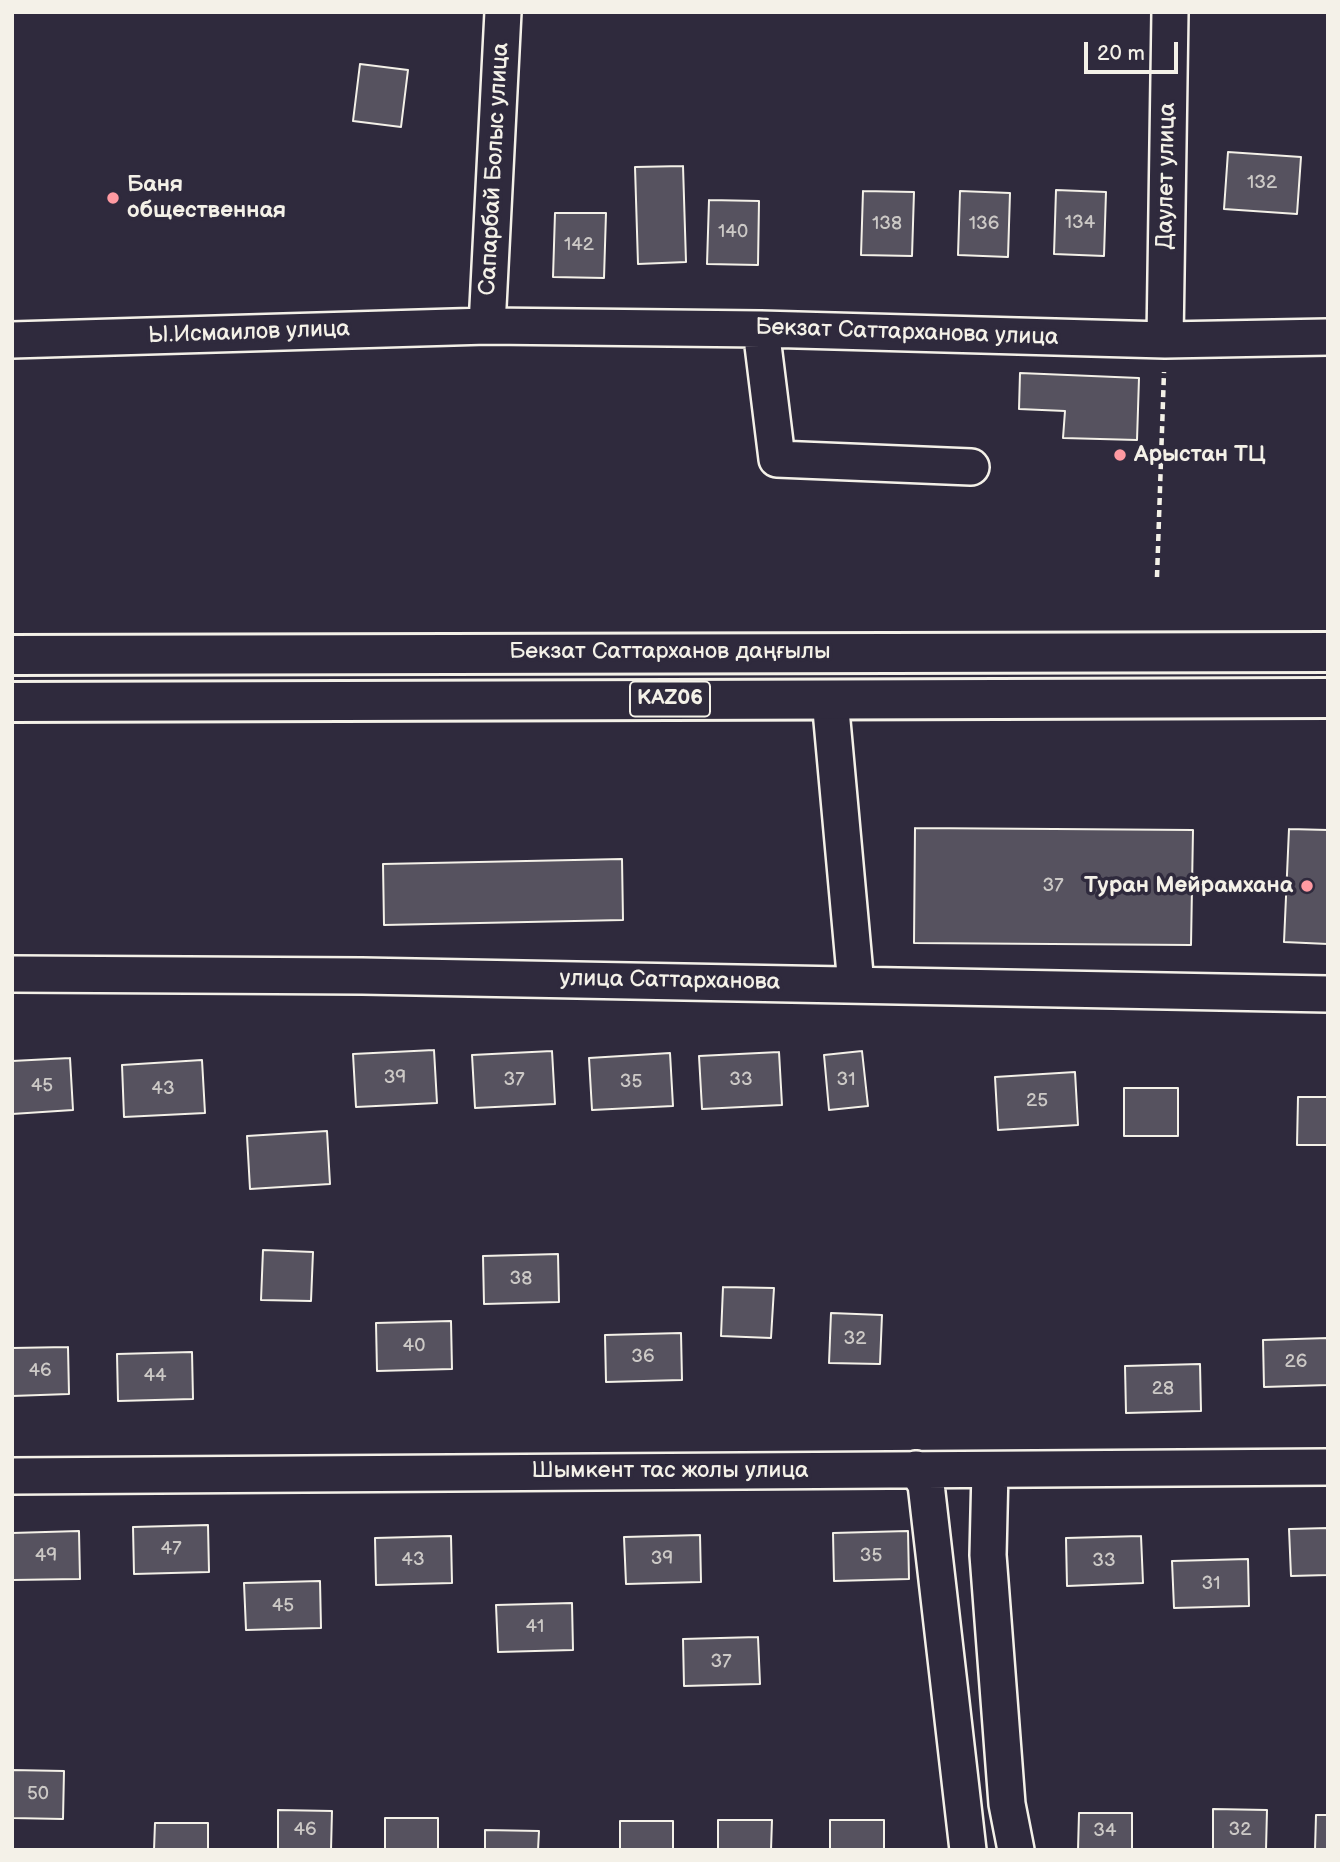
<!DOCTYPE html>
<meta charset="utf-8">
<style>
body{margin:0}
#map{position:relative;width:1340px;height:1862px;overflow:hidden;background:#2f2a3d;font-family:"Balsamiq Sans",sans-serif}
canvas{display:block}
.frame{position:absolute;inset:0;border:14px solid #f4f1e8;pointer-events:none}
.scale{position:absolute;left:1084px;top:42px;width:94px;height:32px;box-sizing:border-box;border:4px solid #f4f1e8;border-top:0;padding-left:9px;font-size:21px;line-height:24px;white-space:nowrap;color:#f4f1e8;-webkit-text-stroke:5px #2f2a3d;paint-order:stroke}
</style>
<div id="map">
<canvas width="1340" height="1862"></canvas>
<div class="frame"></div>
<div class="scale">20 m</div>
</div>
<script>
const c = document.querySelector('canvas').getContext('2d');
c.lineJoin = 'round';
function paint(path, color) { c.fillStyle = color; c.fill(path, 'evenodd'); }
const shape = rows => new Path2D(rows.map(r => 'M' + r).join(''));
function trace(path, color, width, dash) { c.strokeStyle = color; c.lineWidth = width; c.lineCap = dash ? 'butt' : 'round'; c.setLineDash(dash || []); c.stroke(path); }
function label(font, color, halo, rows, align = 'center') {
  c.font = font + ' "Balsamiq Sans",sans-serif'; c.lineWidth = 7; c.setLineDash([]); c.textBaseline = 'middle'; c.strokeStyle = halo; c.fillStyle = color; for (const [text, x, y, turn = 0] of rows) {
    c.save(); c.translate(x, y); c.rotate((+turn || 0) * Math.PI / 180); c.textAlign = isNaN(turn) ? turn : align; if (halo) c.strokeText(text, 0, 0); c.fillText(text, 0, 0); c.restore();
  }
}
const building = shape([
 [360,64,408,70,401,127,353,121,360,64],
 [1228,152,1301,157,1297,214,1224,209,1228,152],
 [683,166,686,262,638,264,635,167,683,166],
 [1056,190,1106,192,1104,256,1054,254,1056,190],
 [863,191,914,192,912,256,861,255,863,191],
 [960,191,1010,193,1008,257,958,255,960,191],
 [709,200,759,201,758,265,707,264,709,200],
 [555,213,606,213,604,278,553,277,555,213],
 [1020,373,1139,378,1137,440,1063,438,1065,411,1019,409,1020,373],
 [915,828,1193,830,1191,945,914,943,915,828],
 [1289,829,1328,830,1328,944,1284,942,1289,829],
 [622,859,623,920,384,925,383,864,622,859],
 [434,1050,437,1103,356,1107,353,1054,434,1050],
 [552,1051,555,1104,475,1108,472,1055,552,1051],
 [862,1051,868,1106,829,1110,824,1055,862,1051],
 [779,1052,782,1105,702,1109,699,1056,779,1052],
 [670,1053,673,1106,592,1110,589,1058,670,1053],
 [70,1058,73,1110,12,1114,12,1061,70,1058],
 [202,1060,205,1113,124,1117,122,1065,202,1060],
 [1075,1072,1078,1125,998,1130,995,1077,1075,1072],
 [1124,1088,1178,1088,1178,1136,1124,1136,1124,1088],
 [1298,1097,1328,1097,1328,1145,1297,1145,1298,1097],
 [327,1131,330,1184,250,1189,247,1136,327,1131],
 [263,1250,313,1252,311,1301,261,1300,263,1250],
 [558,1254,559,1302,484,1304,483,1256,558,1254],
 [723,1287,774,1288,771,1338,721,1336,723,1287],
 [831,1313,882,1315,880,1364,829,1363,831,1313],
 [451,1321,452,1369,377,1371,376,1323,451,1321],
 [681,1333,682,1380,606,1382,605,1335,681,1333],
 [1328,1338,1328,1385,1264,1387,1263,1340,1328,1338],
 [68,1347,69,1394,12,1396,12,1348,68,1347],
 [192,1352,193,1399,118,1401,117,1354,192,1352],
 [1200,1364,1201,1411,1126,1413,1125,1366,1200,1364],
 [208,1525,209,1572,134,1574,133,1527,208,1525],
 [1328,1528,1328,1575,1291,1576,1289,1529,1328,1528],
 [79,1531,80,1579,12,1580,12,1533,79,1531],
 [908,1531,909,1579,834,1581,833,1533,908,1531],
 [700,1535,701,1582,626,1584,624,1537,700,1535],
 [451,1536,452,1583,376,1585,375,1538,451,1536],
 [1141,1536,1143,1583,1067,1586,1066,1538,1141,1536],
 [1248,1559,1249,1606,1174,1608,1172,1561,1248,1559],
 [320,1581,321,1628,246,1630,244,1583,320,1581],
 [572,1603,573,1650,498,1652,496,1605,572,1603],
 [758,1637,760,1684,684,1686,683,1639,758,1637],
 [12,1770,64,1771,63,1819,12,1818,12,1770],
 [1213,1809,1267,1810,1266,1850,1213,1850,1213,1809],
 [278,1810,332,1811,331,1850,278,1850,278,1810],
 [1079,1813,1132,1813,1132,1850,1078,1850,1079,1813],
 [1316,1815,1328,1815,1328,1850,1315,1850,1316,1815],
 [385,1818,438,1818,438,1850,385,1850,385,1818],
 [718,1820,772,1820,771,1850,718,1850,718,1820],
 [830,1820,884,1820,884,1850,830,1850,830,1820],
 [620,1821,673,1821,673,1850,620,1850,620,1821],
 [155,1823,208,1823,208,1850,154,1850,155,1823],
 [485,1830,539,1831,538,1850,485,1850,485,1830]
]);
const path = shape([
 [1157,577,1164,372]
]);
const minor = shape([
 [487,326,503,12],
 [761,329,777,459,971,467],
 [12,340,487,326,761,329,1165,340,1328,337],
 [1165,340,1170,12],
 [830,699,856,985],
 [12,974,362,976,1328,994],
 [916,1469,926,1484,968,1850],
 [990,1470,988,1555,1007,1804,1016,1850],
 [12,1476,1328,1467]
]);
const major = shape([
 [12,655,1328,652],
 [12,702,1328,698]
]);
const markers = [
 [113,198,7,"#ff9aa2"],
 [1120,455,7,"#ff9aa2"],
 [1307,886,7,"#ff9aa2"]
];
const numberNames = [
 ["132",1262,183],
 ["134",1080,223],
 ["138",887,224],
 ["136",984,224],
 ["140",733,232],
 ["142",579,245],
 ["37",1053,886],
 ["39",395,1078],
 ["37",514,1080],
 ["33",741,1080],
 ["31",846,1080],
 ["35",631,1082],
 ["45",42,1086],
 ["43",163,1089],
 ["25",1037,1101],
 ["38",521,1279],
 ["32",855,1339],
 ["40",414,1346],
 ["36",643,1357],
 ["26",1296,1362],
 ["46",40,1371],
 ["44",155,1376],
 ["28",1163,1389],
 ["47",171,1549],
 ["49",46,1556],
 ["35",871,1556],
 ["39",662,1559],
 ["43",413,1560],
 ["33",1104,1561],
 ["31",1211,1584],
 ["45",283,1606],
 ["41",535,1627],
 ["37",721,1662],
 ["50",38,1794],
 ["46",305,1830],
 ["32",1240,1830],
 ["34",1105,1831]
];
const shields = [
 [670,699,80]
];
const shieldNames = [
 ["KАZ06",670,699]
];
const streetNames = [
 ["Сапарбай Болыс улица",495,169,-87],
 ["Даулет улица",1167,176,-89],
 ["Ы.Исмаилов улица",249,333,-2],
 ["Бекзат Саттарханова улица",907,333,2],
 ["Бекзат Саттарханов даңғылы",670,652],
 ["улица Саттарханова",670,981,1],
 ["Шымкент тас жолы улица",670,1471]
];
const poiNames = [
 ["Баня",127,185],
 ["общественная",127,211],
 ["Арыстан ТЦ",1134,455],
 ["Туран Мейрамхана",1293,886,"right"]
];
paint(building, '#56525f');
trace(building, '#f4f1e8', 2);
trace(minor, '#f4f1e8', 40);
trace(major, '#f4f1e8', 44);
trace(path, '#f4f1e8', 4.5, [7, 5]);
trace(minor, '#2f2a3d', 35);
trace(major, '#2f2a3d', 38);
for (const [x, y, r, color] of markers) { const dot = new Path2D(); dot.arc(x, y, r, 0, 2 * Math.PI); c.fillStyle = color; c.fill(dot); trace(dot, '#2f2a3d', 2.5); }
label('19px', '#ccc9c6', null, numberNames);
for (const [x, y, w] of shields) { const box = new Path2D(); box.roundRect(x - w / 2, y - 17.5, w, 35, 5); c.fillStyle = '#2f2a3d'; c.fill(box); trace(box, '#f4f1e8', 2); }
label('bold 21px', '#f4f1e8', null, shieldNames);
label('23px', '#f4f1e8', '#2f2a3d', streetNames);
label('bold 23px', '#f4f1e8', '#2f2a3d', poiNames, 'left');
</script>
